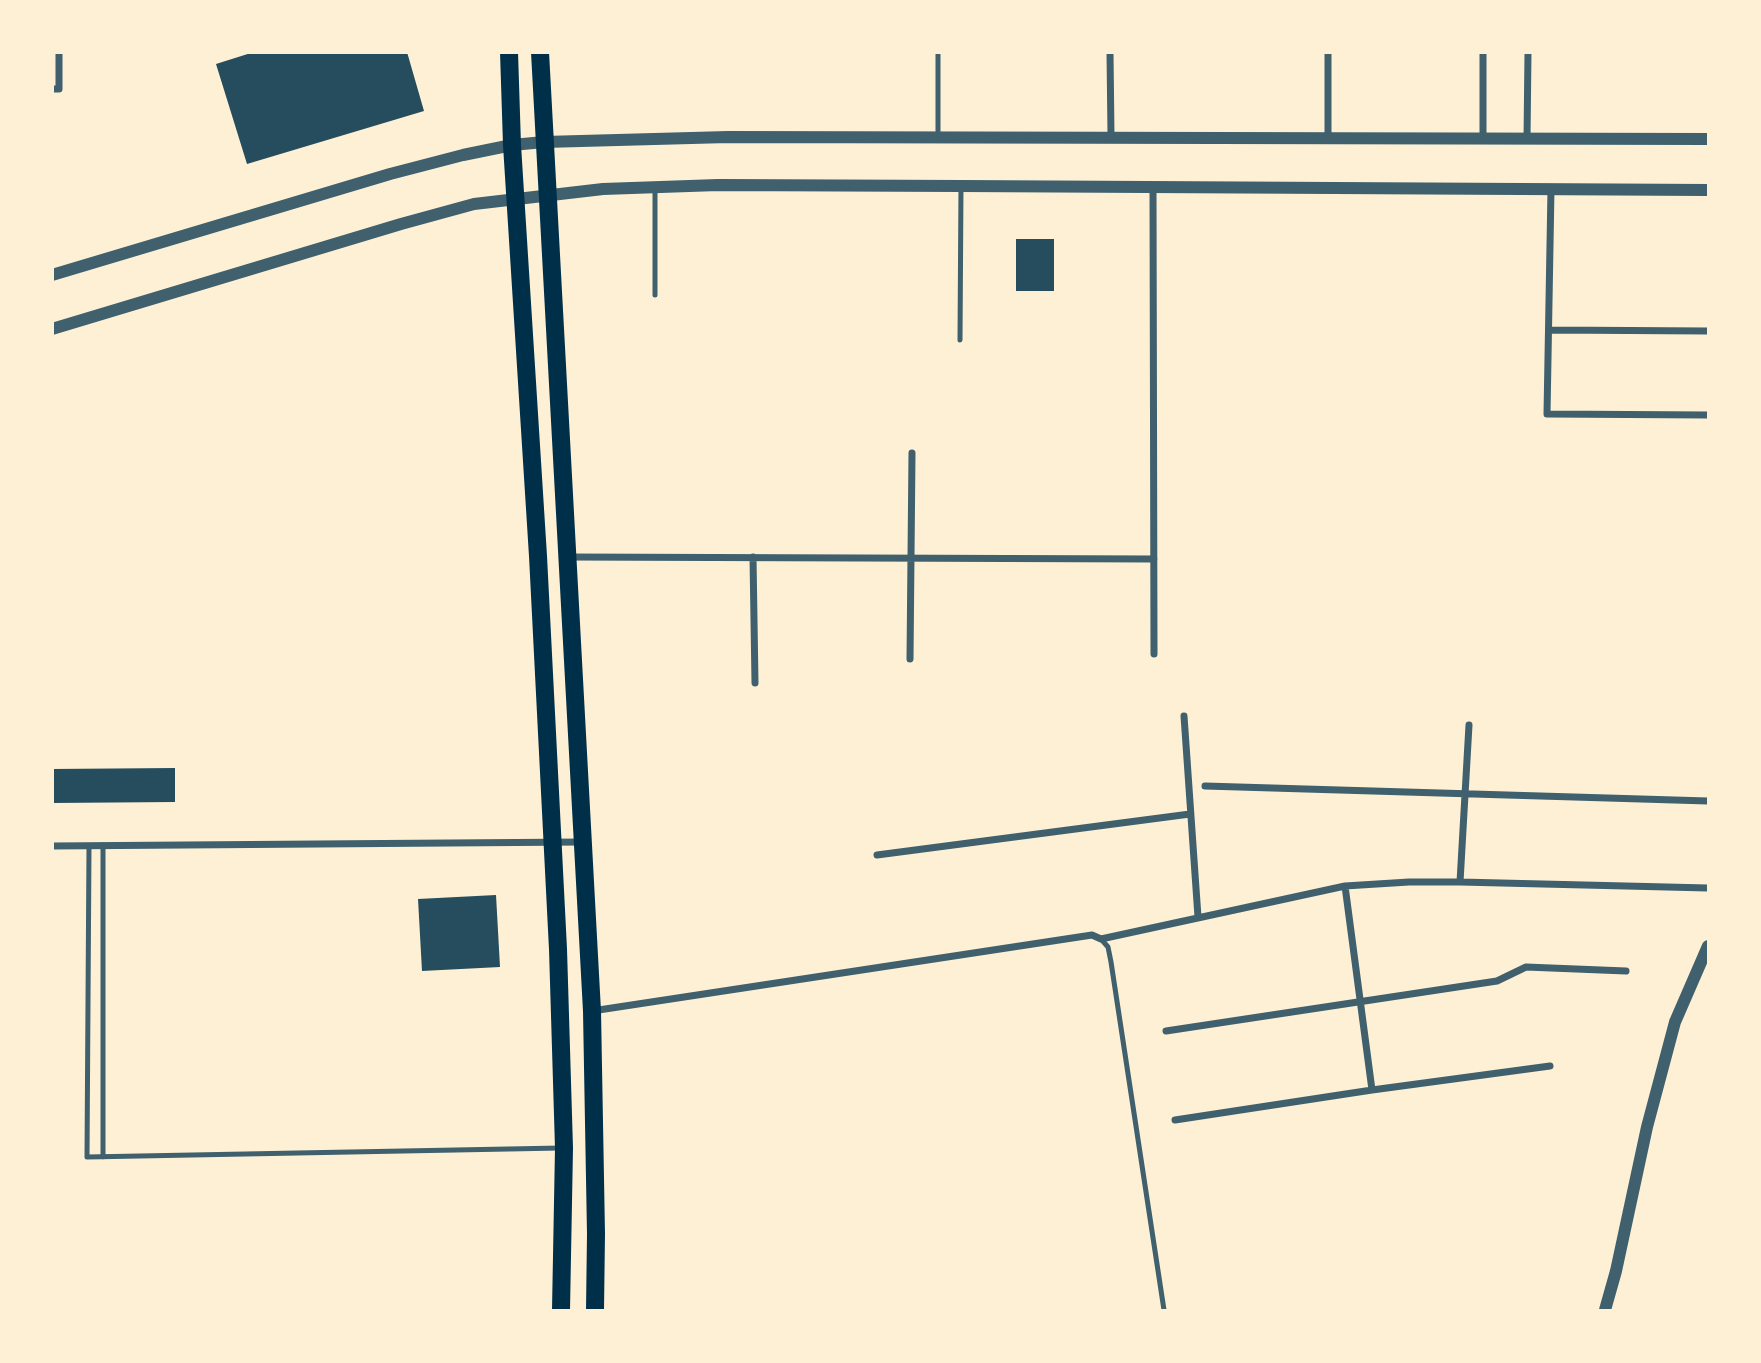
<!DOCTYPE html>
<style>
body{margin:0}
#map{position:relative;width:1761px;height:1363px;overflow:hidden;background:#fdf0d5;font-family:"PT Sans",sans-serif}
canvas{display:block}
.frame{position:absolute;inset:0;border:54px solid #fdf0d5;pointer-events:none}
</style>
<div id="map">
<canvas width="1761" height="1363"></canvas>
<div class="frame"></div>
</div>
<script>
const c = document.querySelector('canvas').getContext('2d');
c.lineJoin = 'round';
function paint(path, color) { c.fillStyle = color; c.fill(path, 'evenodd'); }
const shape = rows => new Path2D(rows.map(r => 'M' + r).join(''));
function trace(path, color, width, dash) { c.strokeStyle = color; c.lineWidth = width; c.lineCap = dash ? 'butt' : 'round'; c.setLineDash(dash || []); c.stroke(path); }
const building = shape([
 [254,52,407,52,424,111,247,164,216,64],
 [1016,239,1054,239,1054,291,1016,291],
 [175,768,175,802,52,803,52,769],
 [496,895,500,967,422,971,418,899]
]);
const service = shape([
 [938,52,938,136],
 [655,187,655,295],
 [960,340,961,186],
 [89,846,87,1157,561,1148],
 [1101,939,1108,947,1111,962,1164,1310],
 [103,1157,103,845]
]);
const minor = shape([
 [1110,52,1111,136],
 [52,89,59,89,59,52],
 [1328,138,1328,52],
 [1483,139,1483,52],
 [1527,139,1528,52],
 [1153,187,1154,654],
 [1551,189,1547,414,1708,415],
 [1549,330,1708,331],
 [566,557,1154,559],
 [753,557,755,683],
 [910,659,912,453],
 [1184,716,1198,917],
 [1205,786,1708,801],
 [52,846,582,842],
 [877,855,1190,814],
 [1460,882,1469,725],
 [1345,886,1372,1090],
 [592,1011,1092,935,1101,939,1345,886,1409,882,1460,882,1708,888],
 [1166,1031,1497,981,1526,967,1626,971],
 [1175,1120,1372,1090,1550,1066]
]);
const tertiary = shape([
 [52,275,390,174,463,155,512,145,544,142,728,137,1708,139],
 [52,329,401,224,474,204,603,189,718,185,961,186,1708,190],
 [1605,1310,1616,1271,1647,1127,1675,1022,1708,946]
]);
const primary = shape([
 [509,52,512,145,538,556,558,949,564,1148,561,1310],
 [540,52,592,1011,596,1234,595,1310]
]);
paint(building, '#264d5e');
trace(service, '#3f606c', 5);
trace(minor, '#3f606c', 7);
trace(tertiary, '#3f606c', 12);
trace(primary, '#003049', 18);
</script>
